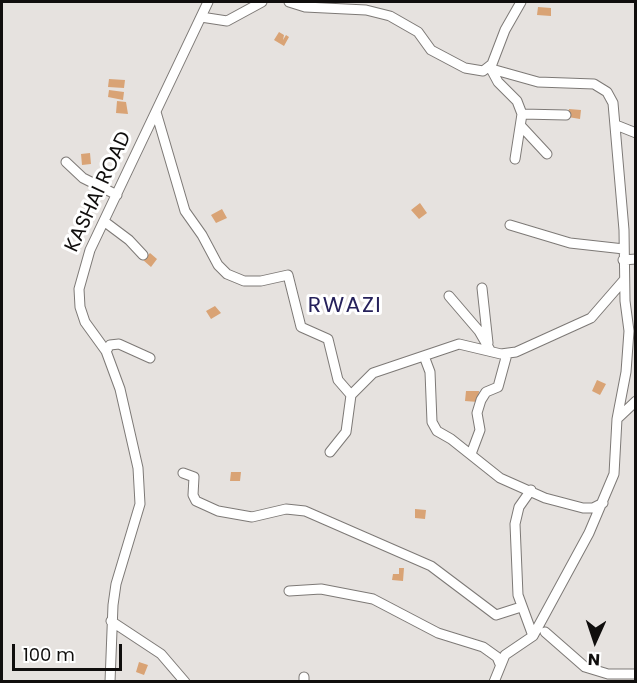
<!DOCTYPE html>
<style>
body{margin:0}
#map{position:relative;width:637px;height:683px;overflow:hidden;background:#e6e2df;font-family:Poppins,sans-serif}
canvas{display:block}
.frame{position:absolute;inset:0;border:3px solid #100e0d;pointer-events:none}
.north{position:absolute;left:565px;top:611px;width:60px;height:60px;-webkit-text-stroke:4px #fff;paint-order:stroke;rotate:183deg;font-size:16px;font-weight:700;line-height:24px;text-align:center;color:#100e0d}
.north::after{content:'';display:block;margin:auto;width:21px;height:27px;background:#100e0d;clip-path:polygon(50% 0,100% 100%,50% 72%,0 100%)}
.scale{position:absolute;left:12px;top:644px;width:110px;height:27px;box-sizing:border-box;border:3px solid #100e0d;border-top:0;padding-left:8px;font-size:18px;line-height:21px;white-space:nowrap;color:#100e0d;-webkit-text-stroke:4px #fff;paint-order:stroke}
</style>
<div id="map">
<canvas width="637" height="683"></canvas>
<div class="frame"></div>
<div class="north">N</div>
<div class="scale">100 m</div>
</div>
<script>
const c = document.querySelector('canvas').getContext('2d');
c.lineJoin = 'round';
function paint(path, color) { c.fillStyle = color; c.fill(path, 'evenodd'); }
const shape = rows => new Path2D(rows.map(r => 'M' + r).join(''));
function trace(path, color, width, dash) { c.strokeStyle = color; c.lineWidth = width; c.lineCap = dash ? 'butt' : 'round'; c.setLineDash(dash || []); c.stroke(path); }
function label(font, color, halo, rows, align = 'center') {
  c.font = font + ' Poppins,sans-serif'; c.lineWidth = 6; c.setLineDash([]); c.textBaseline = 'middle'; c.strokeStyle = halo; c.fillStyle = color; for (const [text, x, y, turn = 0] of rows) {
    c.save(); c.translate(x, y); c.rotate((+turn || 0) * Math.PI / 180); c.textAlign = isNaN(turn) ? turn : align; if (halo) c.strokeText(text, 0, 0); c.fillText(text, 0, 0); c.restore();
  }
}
const building = shape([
 [538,7,551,8,551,16,537,15],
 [279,32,284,35,283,40,286,35,289,37,284,46,274,40],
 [109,79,125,80,124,88,108,87],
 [109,90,124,92,123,100,108,97],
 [117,101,126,102,128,114,116,113],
 [569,109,581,110,580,119,568,117],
 [90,153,91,164,82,165,81,154],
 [420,203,427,213,419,219,411,210],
 [222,209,227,218,216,223,211,215],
 [150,253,157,259,151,267,143,260],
 [215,306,221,313,211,319,206,311],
 [597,380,606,384,600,395,592,391],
 [466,391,479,391,478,402,465,401],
 [231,472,241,472,240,481,230,481],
 [415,509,426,510,425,519,415,518],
 [399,568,404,568,403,581,392,580,393,574,399,574],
 [139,662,148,665,144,675,136,672]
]);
const minor = shape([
 [289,2,305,7,366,10,390,16,418,32,431,50,465,68,483,71,492,64,505,30,521,2],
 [201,17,227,21,262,2],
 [488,68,538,82,594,84,607,92,613,103,624,230,625,301,629,331,626,372,617,419],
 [491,69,498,82,517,101,522,114,515,159],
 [156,112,185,211,202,235,218,265,227,274,244,281,261,281,288,275,301,327,328,339,338,380,351,395],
 [522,114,566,115],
 [616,125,636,133],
 [521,126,547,154],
 [66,162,83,178,117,195],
 [105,222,129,240,143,255],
 [510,225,570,243,624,249],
 [623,260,636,259],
 [482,288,488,343],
 [449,296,479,331,490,350],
 [106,351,110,345,119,344,150,358],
 [424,356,430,372,432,422,437,431,451,439,500,478,545,498,583,508,593,508,603,503],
 [330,452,346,432,351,395,373,373,459,344,501,354,516,352,591,318,624,280],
 [471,454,480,430,477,413,481,400,486,392,498,387,507,354],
 [183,473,194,477,193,495,196,501,218,511,252,517,286,509,305,511,431,566,496,615,521,607],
 [531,490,519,507,515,524,518,595,533,636],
 [289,591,321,589,373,599,438,633,483,647,497,657,500,664],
 [111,621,161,654,185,682],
 [545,632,585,667,608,674,636,674],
 [304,677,304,682],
 [110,682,113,605,116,584,140,504,138,468,120,389,106,351,85,322,80,307,79,289,90,250,208,2],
 [494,682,505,655,533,636,589,533,614,474,617,419,636,401]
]);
const streetNames = [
 ["KASHAI ROAD",99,192,-65]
];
const quarterNames = [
 ["RWAZI",345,306]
];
paint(building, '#d9a375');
trace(minor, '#7d7976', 11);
trace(minor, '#fff', 9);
label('20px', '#100e0d', '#fff', streetNames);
c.letterSpacing = '1.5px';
label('22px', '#26215b', '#fff', quarterNames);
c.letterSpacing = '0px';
</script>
